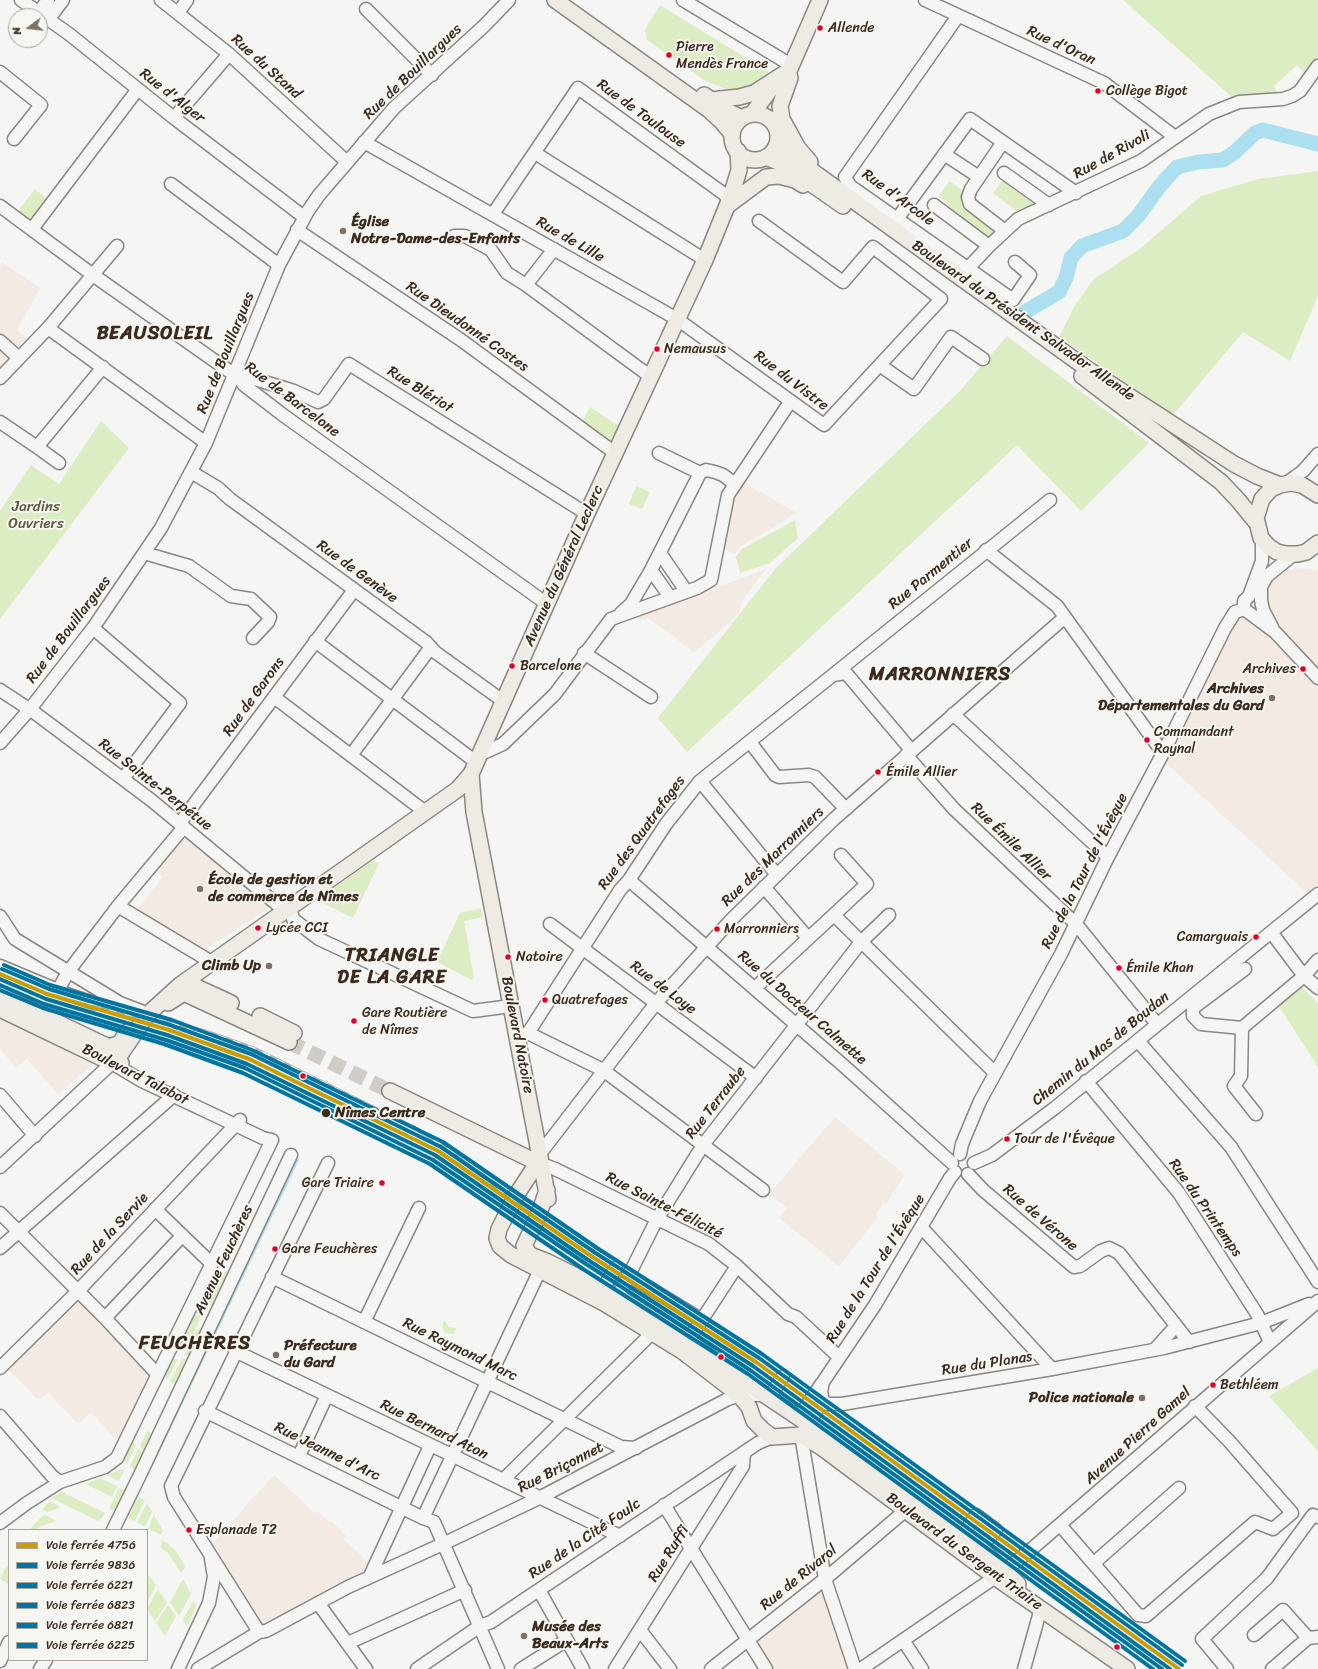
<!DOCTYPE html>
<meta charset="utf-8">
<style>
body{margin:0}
#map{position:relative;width:1318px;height:1669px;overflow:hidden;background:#f5f5f3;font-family:Sriracha,sans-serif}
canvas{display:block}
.legend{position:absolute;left:8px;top:1529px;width:140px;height:132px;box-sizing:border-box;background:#f6f6f2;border:1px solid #aba49d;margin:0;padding:5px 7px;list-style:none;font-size:12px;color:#3b2a1e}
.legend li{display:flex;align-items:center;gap:8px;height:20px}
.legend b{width:20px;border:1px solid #aba49d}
.north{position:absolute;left:8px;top:8px;width:40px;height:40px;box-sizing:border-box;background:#f6f6f2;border:1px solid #aba49d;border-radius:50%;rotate:255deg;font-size:11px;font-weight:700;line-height:16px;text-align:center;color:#3b2a1e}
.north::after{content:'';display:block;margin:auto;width:14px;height:18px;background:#7c7169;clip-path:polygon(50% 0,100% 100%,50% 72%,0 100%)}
</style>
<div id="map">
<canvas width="1318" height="1669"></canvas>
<ul class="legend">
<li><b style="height:5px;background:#c89e03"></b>Voie ferrée 4756</li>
<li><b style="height:5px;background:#0075a1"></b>Voie ferrée 9836</li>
<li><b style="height:5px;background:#0075a1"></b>Voie ferrée 6221</li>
<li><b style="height:5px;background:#0075a1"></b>Voie ferrée 6823</li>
<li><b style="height:5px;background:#0075a1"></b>Voie ferrée 6821</li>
<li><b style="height:5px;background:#0075a1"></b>Voie ferrée 6225</li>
</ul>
<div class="north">N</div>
</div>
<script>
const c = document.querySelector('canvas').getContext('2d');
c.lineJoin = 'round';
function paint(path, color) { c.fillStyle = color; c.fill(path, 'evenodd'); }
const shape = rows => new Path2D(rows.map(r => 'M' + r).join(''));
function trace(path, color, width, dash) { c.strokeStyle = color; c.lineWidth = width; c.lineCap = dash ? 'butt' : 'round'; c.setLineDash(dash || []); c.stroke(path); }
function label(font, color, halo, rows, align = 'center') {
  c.font = font + ' Sriracha,sans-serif'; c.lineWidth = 4; c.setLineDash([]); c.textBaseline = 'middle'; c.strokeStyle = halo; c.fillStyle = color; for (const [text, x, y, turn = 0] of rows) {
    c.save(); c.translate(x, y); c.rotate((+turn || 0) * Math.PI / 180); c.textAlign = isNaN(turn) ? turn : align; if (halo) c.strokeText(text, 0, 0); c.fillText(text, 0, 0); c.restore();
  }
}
const built = shape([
 [2,262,40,288,17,330,26,338,17,350,0,336,0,265],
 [0,349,9,356,9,361,0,371],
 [741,481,797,513,741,546,735,554,724,549,733,494],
 [1294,568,1318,570,1318,886,1307,893,1166,763,1182,733,1252,584],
 [766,569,742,601,739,613,726,626,694,652,648,618,638,620,636,616,664,608],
 [184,832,271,907,201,952,137,910,163,877,153,869],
 [0,1016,92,1060,92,1065,58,1094,27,1059,16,1068,0,1049],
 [835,1117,905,1175,886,1204,884,1203,876,1214,878,1217,839,1266,779,1218,787,1208,769,1194],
 [77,1298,150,1372,117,1441,91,1412,78,1424,49,1393,38,1400,9,1370],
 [274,1475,315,1513,317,1511,330,1522,331,1521,346,1536,343,1539,368,1562,362,1574,319,1595,264,1625,213,1543],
 [819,1591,823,1592,827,1601,848,1669,771,1669,753,1641]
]);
const green = shape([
 [1123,0,1318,0,1318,60,1307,76,1297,65,1274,86,1279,96,1234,99],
 [660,5,769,72,756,88,731,91,704,80,647,40,645,29],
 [1318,171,1318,296,1290,361,1243,332,1173,415,1059,337,1074,307,1093,280,1141,248,1201,196,1258,179],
 [1004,179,1035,204,1018,212,993,193],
 [950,181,963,191,964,207,994,231,986,239,949,212,948,203,938,196],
 [35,189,47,199,30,221,18,211],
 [1007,336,1149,443,1081,511,1017,445,687,752,658,718,775,569,961,390],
 [590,407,620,427,612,444,581,424],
 [101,421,129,448,0,619,0,511,31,465,59,484],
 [636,486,650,492,642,509,629,504],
 [795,520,798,538,770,563,740,573,736,557,742,549],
 [372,861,379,863,353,918,317,900],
 [481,908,483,917,464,921,474,978,472,980,437,962,460,913],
 [1300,985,1318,1003,1318,1067,1277,1003],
 [225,1271,233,1272,216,1308,208,1304],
 [209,1275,217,1279,205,1302,198,1299],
 [195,1304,205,1308,186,1349,176,1344],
 [444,1320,449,1327,456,1328,455,1333,449,1334,444,1332,442,1326],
 [197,1329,204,1333,193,1355,184,1355],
 [191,1358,177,1387,170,1381,182,1359],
 [168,1359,178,1359,168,1379,160,1374],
 [1318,1368,1318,1451,1269,1396],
 [147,1431,154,1435,145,1454,140,1446],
 [131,1435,136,1446,127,1463,121,1457],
 [139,1448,144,1458,136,1472,130,1466],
 [125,1468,119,1481,106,1475],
 [100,1478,117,1486,112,1497,86,1484],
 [119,1488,127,1491,117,1512,109,1509],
 [62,1492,105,1513,101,1519,98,1521,51,1498],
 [138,1497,145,1500,135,1521,128,1518],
 [50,1501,59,1506,60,1508,47,1512,42,1509],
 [147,1503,152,1512,145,1527,137,1522],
 [44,1514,56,1521,39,1527,37,1530,29,1530],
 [154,1515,163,1530,161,1535,148,1528],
 [163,1540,175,1550,181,1559,185,1567,181,1573,168,1553,160,1547],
 [6,1566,9,1568,9,1584,0,1579],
 [147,1573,156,1585,147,1602],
 [183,1579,191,1594,179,1616,170,1602,175,1594,181,1603,175,1593],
 [158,1589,167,1603,155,1621,147,1609],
 [193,1601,197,1604,187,1627,183,1620],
 [168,1605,176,1616,165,1636,156,1623]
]);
const water = shape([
 [293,1158,299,1160,288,1183,148,1476,145,1475,286,1182,283,1180]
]);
const river = shape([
 [1023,313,1059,292,1066,278,1071,258,1082,246,1123,231,1138,216,1159,187,1177,167,1198,162,1223,160,1235,152,1255,133,1263,130,1318,144]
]);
const majorTunnel = shape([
 [289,1042,390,1091]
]);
const minor = shape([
 [21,0,69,34,174,118,304,217],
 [161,0,229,54,347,162],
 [683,0,791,65],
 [925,0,1104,83,1175,137],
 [366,9,432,75],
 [38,13,48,0],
 [178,13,187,0],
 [958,16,845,177,850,186,1013,300,1030,275,1015,262],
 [48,20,63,0],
 [0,72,41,105,14,139],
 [174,118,229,54],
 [364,142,677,319,824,425,941,299,873,247,843,282,759,221],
 [1003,142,971,189,968,197,970,204,1005,231],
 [535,153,705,260],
 [944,154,979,177],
 [1004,173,1049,205],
 [171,184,279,265],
 [934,205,989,246],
 [0,206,93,275,239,378,244,385,283,415,547,604],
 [493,214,578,88,724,194,729,200],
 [897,219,970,119,1076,193],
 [32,229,138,89],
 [297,230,461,340,615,453],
 [454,236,465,236,491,250,507,273,526,285,651,377],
 [968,268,989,246,1018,219,1141,161,1209,114,1239,102,1283,99,1292,96,1300,91,1318,66],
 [526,285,554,249],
 [48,328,206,443],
 [0,341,19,358],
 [881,366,914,389,951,337,983,359],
 [0,378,48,328,117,246],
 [239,378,245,376,294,391,318,402,324,399,349,364,587,514],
 [0,422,37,447,103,367],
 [37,447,59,463],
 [659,453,700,473],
 [191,472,218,488,230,499,426,642,435,652,503,701],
 [1285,484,1303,471,1318,454],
 [1262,540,1262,561,1249,596,1244,601,1244,609,1275,632,1318,678],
 [986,550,1057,606,1163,753],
 [146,552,151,555,189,566,231,596,251,599,270,617,268,622,253,638],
 [660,553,684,588],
 [670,597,651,570,700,473,706,470,715,472,723,475,735,484],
 [621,613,631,604,651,570],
 [1272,627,1263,610,1261,600,1261,587,1267,576,1293,555],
 [93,628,180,703,123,779],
 [315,641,476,762],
 [584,653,651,697],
 [833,675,1050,500],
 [0,690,35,713,151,800,285,911],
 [274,697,424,811],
 [953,714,1108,857],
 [750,742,775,775,779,777,809,775,815,777,846,809],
 [0,743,30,709,93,628,161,528,206,443,279,265,308,211,319,195,394,108,484,26,509,0],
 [352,754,431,647],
 [479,755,503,744,555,694,611,619,697,588,711,580,728,495,790,402],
 [906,755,954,809,1076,924,1157,1024],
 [700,781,777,875],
 [180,823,354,590],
 [629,880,844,1066,952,1163],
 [764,887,808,938],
 [289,903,293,919,319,939,473,1011,511,1006],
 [118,906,213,963],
 [834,915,992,1070,994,1074],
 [0,916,15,939,120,1003,141,1011],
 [550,924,756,1078],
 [1271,932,1304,976,1318,988],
 [0,966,67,994,94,1003,119,1003],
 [755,988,867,884,841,855],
 [58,990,68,972,118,906,184,827],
 [1242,1028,1201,1024,1193,1016,1193,1008,1245,969],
 [528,1033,603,1070,763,1190],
 [517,1036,528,1033,620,890,629,880,666,824,700,781,833,675,846,673,911,750],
 [1138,1041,1231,1147,1318,1282],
 [1086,1081,1179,1193,1257,1314,1270,1342],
 [0,1095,35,1136],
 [1256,1114,1234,1086,1241,1076,1242,1028,1304,976,1318,960],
 [960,1154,962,1144,980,1101,1061,954,1108,857,1163,753,1225,628,1235,612,1244,609],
 [539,1155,656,1003,731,920,834,819,1065,617],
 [536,1162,555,1169,709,1244,737,1266,788,1314,796,1317,839,1357],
 [974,1163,992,1155,1056,1107,1318,894],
 [0,1167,112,1063,142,1081,263,1138,272,1140,117,1458,105,1467,60,1482,27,1503,0,1523],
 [968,1174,983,1190,1074,1267,1080,1266,1101,1251,1109,1248,1119,1253,1189,1342],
 [155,1209,212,1264],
 [0,1213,105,1318,157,1374],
 [922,1228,1052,1369],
 [0,1248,174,1095],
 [628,1275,702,1320],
 [272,1277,621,1447,636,1448],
 [602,1289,616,1268],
 [618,1297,657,1219,703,1145,861,942,889,915],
 [105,1318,182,1236],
 [364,1322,419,1208],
 [688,1341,737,1266],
 [1156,1348,1176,1326],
 [235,1351,620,1536],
 [0,1368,78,1291,240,1120],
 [770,1397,783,1376],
 [823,1401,828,1404,842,1404,1052,1369,1164,1348,1261,1323,1309,1304],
 [205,1411,423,1518,434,1522,498,1669],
 [0,1416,52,1476,60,1482],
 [799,1417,822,1383],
 [299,1456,327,1395],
 [503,1480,653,1332],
 [664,1505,766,1669],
 [423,1518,540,1270],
 [1060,1525,1138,1615,1146,1616,1255,1522,1273,1529,1292,1513,1229,1441,1195,1406],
 [113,1530,139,1477,291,1155],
 [962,1537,976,1515,996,1530,980,1548],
 [973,1544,986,1523],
 [1094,1563,1179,1488],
 [370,1576,430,1446],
 [539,1590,583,1669],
 [318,1603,366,1669],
 [640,1630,670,1669],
 [259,1632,174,1497,171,1486,328,1163],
 [1254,1635,1283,1610,1308,1638],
 [903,1640,922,1669],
 [348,1643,465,1590],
 [0,1661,9,1642],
 [40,1669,46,1660],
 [178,1669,209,1603,214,1577,211,1559],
 [198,1669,259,1632,266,1631,348,1587,445,1543,539,1498,728,1399,739,1395,767,1395],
 [417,1669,480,1626,491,1622,758,1443,772,1437],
 [521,1669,567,1640],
 [615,1669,743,1466,744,1453],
 [711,1669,825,1579,906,1510],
 [855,1669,825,1579,801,1435,823,1401,821,1392,823,1382,875,1305,950,1178,955,1172],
 [861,1669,1004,1571,1027,1553,1318,1301],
 [1024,1669,1041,1608],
 [1227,1669,1202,1639,1267,1578,1313,1515,1318,1517],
 [1272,1669,1308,1638,1318,1637]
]);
const major = shape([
 [555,0,709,110,722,122,732,134],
 [788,71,790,78,780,106,782,119,798,148,810,162],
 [785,80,820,0],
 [704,95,729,112,742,118],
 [711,100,739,97,754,93,788,71],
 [752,114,776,82],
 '732 137a23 23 0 1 1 46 0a23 23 0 1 1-46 0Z',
 [778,139,790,155,1086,368,1234,464,1257,476,1280,485],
 [766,157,783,164,843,206],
 [727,206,766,177,779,176,795,180,803,185],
 [1082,376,1221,482,1238,500,1256,522],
 [1318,495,1302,485,1291,483,1280,485,1271,489,1262,499,1256,518,1261,538,1268,546,1277,552,1286,554,1298,554,1306,552,1318,543],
 [471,774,474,812,548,1199],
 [180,985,192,985,231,1003],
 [0,995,109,1047,120,1043,127,1032],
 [168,1003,184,993,289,1042],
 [0,1009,112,1063,121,1063],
 [260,1016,294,1033],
 [112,1063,118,1058,147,1015,180,985,458,789,471,774,584,520,705,260,731,196,739,170,738,151],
 [390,1091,536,1162],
 [532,1171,517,1194,499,1229,497,1238,500,1246,511,1255,604,1303,682,1351,739,1395,749,1407,754,1421,763,1430,772,1437,801,1435,821,1447,995,1577,1127,1669],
 [547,1190,540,1211,524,1246,530,1255,548,1262,618,1297,688,1341,723,1367,829,1438,980,1548,1018,1584]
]);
const rail = shape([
 [93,1007,204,1031,255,1049,417,1129,450,1151,529,1213]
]);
const rail1 = shape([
 [0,974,47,994,169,1030,249,1059,438,1151,591,1256,756,1362,1179,1669]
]);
const rail2 = shape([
 [0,979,46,999,167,1035,247,1064,435,1155,588,1260,753,1366,1170,1669]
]);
const rail3 = shape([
 [2,969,49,989,170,1025,251,1054,441,1147,594,1252,759,1358,1182,1665]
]);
const rail4 = shape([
 [0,985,44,1004,166,1040,245,1068,433,1160,586,1264,750,1370,1162,1669]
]);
const rail5 = shape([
 [4,965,50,985,172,1020,252,1050,443,1142,597,1248,762,1354,1185,1661]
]);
const rail6 = shape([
 [0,990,43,1008,164,1044,243,1073,430,1164,583,1269,748,1374,1153,1669]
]);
const markers = [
 [820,28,3.5,"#e4002b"],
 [669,55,3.5,"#e4002b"],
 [1098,91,3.5,"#e4002b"],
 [343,231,4,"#7c7169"],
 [657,349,3.5,"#e4002b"],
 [512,666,3.5,"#e4002b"],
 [1303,669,3.5,"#e4002b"],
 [1272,698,4,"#7c7169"],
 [1147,740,3.5,"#e4002b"],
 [878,772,3.5,"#e4002b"],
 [200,889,4,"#7c7169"],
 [258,928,3.5,"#e4002b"],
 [717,929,3.5,"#e4002b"],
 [1256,937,3.5,"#e4002b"],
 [508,957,3.5,"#e4002b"],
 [269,966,4,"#7c7169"],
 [1119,968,3.5,"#e4002b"],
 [545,1000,3.5,"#e4002b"],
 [354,1021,3.5,"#e4002b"],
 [303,1076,3.5,"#e4002b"],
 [326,1113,5,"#3b2a1e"],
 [1007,1139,3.5,"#e4002b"],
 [382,1183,3.5,"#e4002b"],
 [275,1249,3.5,"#e4002b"],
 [276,1355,4,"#7c7169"],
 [721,1357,3.5,"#e4002b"],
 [1213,1385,3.5,"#e4002b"],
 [1142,1398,4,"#7c7169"],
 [189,1530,3.5,"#e4002b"],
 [524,1636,4,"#7c7169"],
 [1117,1647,3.5,"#e4002b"]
];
const busNames = [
 ["Allende",828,28],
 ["Pierre",676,47],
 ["Mendès France",676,64],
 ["Collège Bigot",1106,91],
 ["Nemausus",664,349],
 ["Barcelone",520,666],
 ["Archives",1296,669,"right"],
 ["Commandant",1154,732],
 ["Raynal",1154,749],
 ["Émile Allier",886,772],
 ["Lycée CCI",266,928],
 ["Marronniers",724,929],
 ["Camarguais",1248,937,"right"],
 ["Natoire",516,957],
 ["Émile Khan",1126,968],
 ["Quatrefages",552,1000],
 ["Gare Routière",362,1013],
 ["de Nîmes",362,1030],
 ["Tour de l'Évêque",1014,1139],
 ["Gare Triaire",374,1183,"right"],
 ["Gare Feuchères",282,1249],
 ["Bethléem",1220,1385],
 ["Esplanade T2",196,1530]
];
const streetNames = [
 ["Rue d'Oran",1061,46,25],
 ["Rue du Stand",266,67,42],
 ["Rue de Bouillargues",413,72,-44],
 ["Rue d'Alger",172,96,38],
 ["Rue de Toulouse",641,114,36],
 ["Rue de Rivoli",1112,155,-29],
 ["Rue d'Arcole",898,198,36],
 ["Rue de Lille",570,240,30],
 ["Boulevard du Président Salvador Allende",1023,321,35],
 ["Rue Dieudonné Costes",467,327,35],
 ["Rue de Bouillargues",226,353,-68],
 ["Rue du Vistre",791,381,37],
 ["Rue Blériot",420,390,32],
 ["Rue de Barcelone",292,400,37],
 ["Avenue du Général Leclerc",564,566,-66],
 ["Rue de Genève",357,572,36],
 ["Rue Parmentier",931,574,-39],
 ["Rue de Bouillargues",69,630,-53],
 ["Rue de Garons",254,697,-54],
 ["Rue Sainte-Perpétue",155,785,38],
 ["Rue des Quatrefages",642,833,-54],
 ["Rue Émile Allier",1011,842,44],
 ["Rue des Marronniers",773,857,-44],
 ["Rue de la Tour de l'Évêque",1085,871,-63],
 ["Rue de Loye",663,988,37],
 ["Rue du Docteur Calmette",802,1008,41],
 ["Boulevard Natoire",517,1035,79],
 ["Chemin du Mas de Boudan",1101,1049,-39],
 ["Boulevard Talabot",135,1075,27],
 ["Rue Terraube",716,1103,-52],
 ["Rue Sainte-Félicité",664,1206,27],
 ["Rue du Printemps",1205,1208,55],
 ["Rue de Vérone",1040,1218,41],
 ["Rue de la Servie",110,1234,-47],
 ["Avenue Feuchères",224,1260,-65],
 ["Rue de la Tour de l'Évêque",876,1269,-58],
 ["Rue Raymond Marc",460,1350,26],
 ["Rue du Planas",987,1364,-9],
 ["Rue Bernard Aton",434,1430,26],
 ["Avenue Pierre Gamel",1138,1436,-42],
 ["Rue Jeanne d'Arc",327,1452,26],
 ["Rue Briçonnet",561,1468,-27],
 ["Rue de la Cité Foulc",585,1539,-34],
 ["Boulevard du Sergent Triaire",964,1552,36],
 ["Rue Ruffi",669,1554,-58],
 ["Rue de Rivarol",799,1578,-39]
];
const poiNames = [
 ["Église",351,222],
 ["Notre-Dame-des-Enfants",351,239],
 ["Archives",1264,689,"right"],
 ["Départementales du Gard",1264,706,"right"],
 ["École de gestion et",208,880],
 ["de commerce de Nîmes",208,897],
 ["Climb Up",261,966,"right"],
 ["Préfecture",284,1346],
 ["du Gard",284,1363],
 ["Police nationale",1134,1398,"right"],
 ["Musée des",532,1627],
 ["Beaux-Arts",532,1644]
];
const parkNames = [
 ["Jardins",36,507],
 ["Ouvriers",36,524]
];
const stopNames = [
 ["Nîmes Centre",335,1113]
];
const districtNames = [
 ["BEAUSOLEIL",155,334],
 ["MARRONNIERS",940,675],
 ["TRIANGLE",392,956],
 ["DE LA GARE",392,978],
 ["FEUCHÈRES",195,1344]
];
paint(built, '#f2eae3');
paint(green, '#dcecc3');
paint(water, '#acdfef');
trace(river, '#acdfef', 15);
trace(majorTunnel, '#d0ccc8', 15, [15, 8]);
trace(minor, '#8a8683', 15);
trace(major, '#8a8683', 18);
trace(minor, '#f5f5f3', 12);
trace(major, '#eeebe4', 15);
trace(rail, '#b2b0ae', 4);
trace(rail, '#f6f6f2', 2.5, [8]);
trace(rail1, '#c89e03', 4);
trace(rail2, '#0075a1', 4);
trace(rail3, '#0075a1', 4);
trace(rail4, '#0075a1', 4);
trace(rail5, '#0075a1', 4);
trace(rail6, '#0075a1', 4);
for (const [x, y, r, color] of markers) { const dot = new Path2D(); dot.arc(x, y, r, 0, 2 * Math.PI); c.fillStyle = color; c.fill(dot); trace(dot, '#f6f6f2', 1.5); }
label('14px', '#3b2a1e', '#f6f6f2', busNames, 'left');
label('15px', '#3b2a1e', '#f6f6f2', streetNames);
label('bold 15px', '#3b2a1e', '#f6f6f2', poiNames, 'left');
label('15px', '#5e583d', '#f6f6f2', parkNames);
label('bold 15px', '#3b2a1e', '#f6f6f2', stopNames, 'left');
c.letterSpacing = '1px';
label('bold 19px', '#3b2a1e', '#f6f6f2', districtNames);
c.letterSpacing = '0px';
</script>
